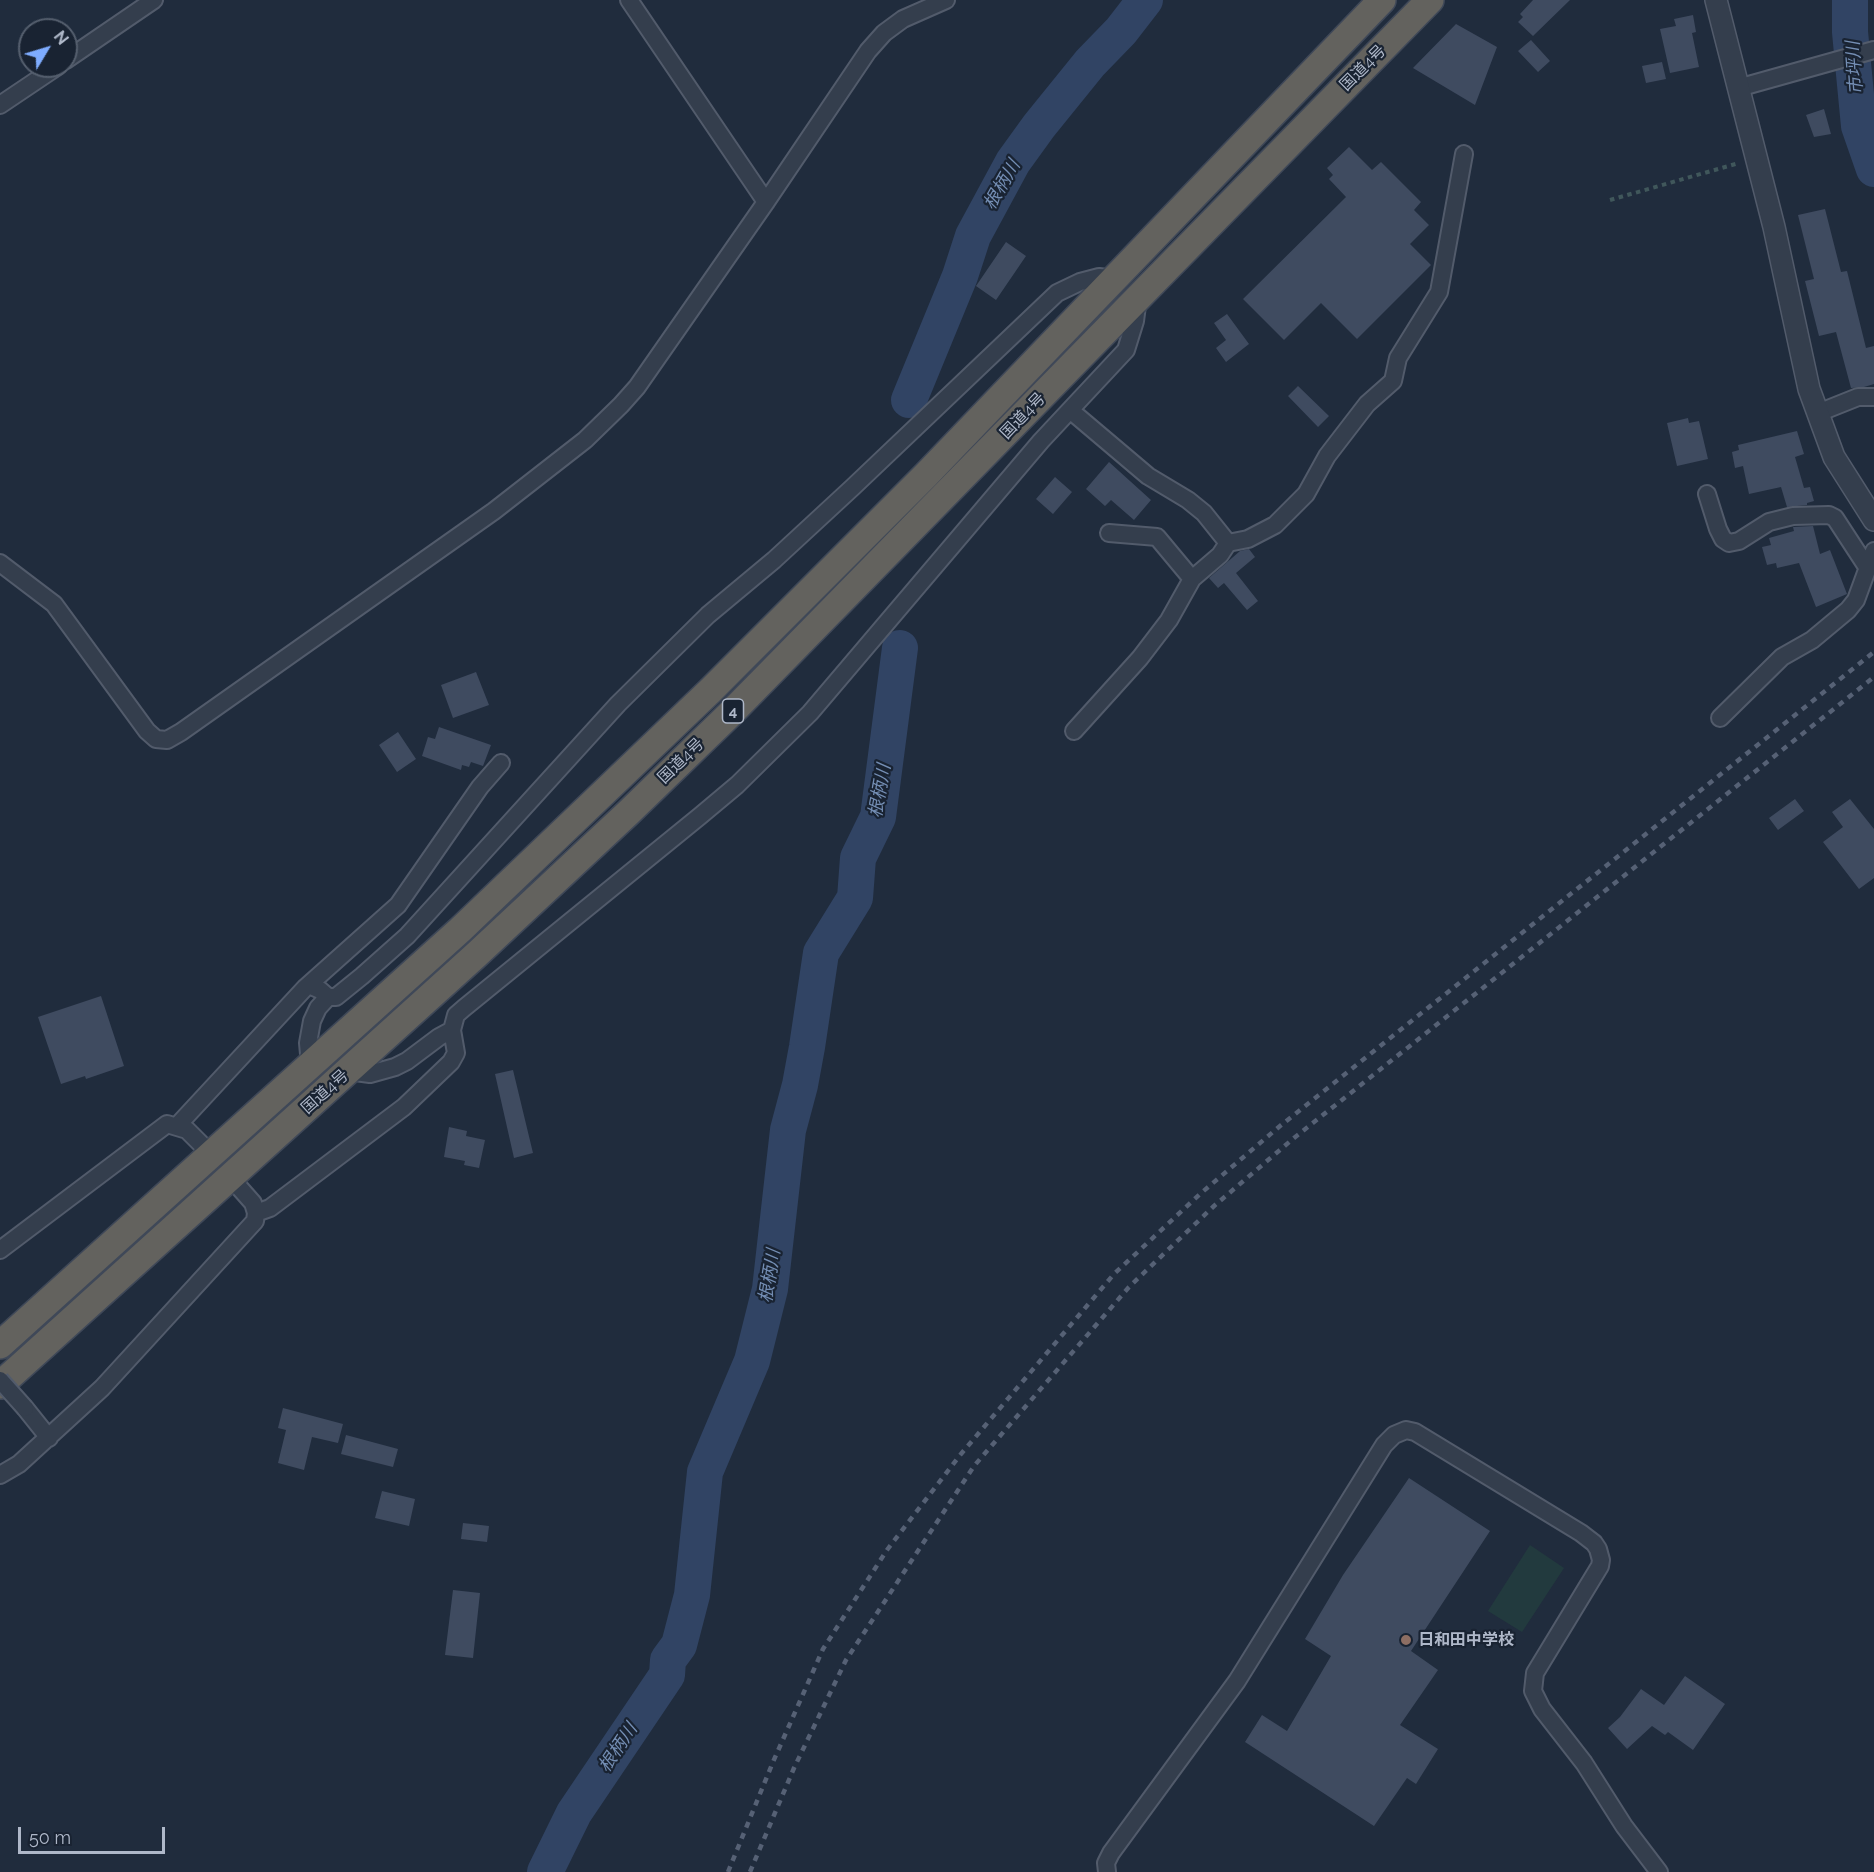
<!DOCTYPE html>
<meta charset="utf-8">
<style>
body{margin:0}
#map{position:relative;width:1874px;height:1872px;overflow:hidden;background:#202c3d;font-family:Raleway,sans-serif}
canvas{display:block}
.north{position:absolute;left:18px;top:18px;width:60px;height:60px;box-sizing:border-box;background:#192332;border:2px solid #555f6e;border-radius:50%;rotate:52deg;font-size:16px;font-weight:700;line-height:24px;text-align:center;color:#afb8c9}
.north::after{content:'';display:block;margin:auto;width:21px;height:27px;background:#7eacff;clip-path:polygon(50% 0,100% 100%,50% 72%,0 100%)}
.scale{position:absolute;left:18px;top:1827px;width:147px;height:27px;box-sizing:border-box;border:3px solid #afb8c9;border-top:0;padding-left:8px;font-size:18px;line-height:21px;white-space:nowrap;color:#afb8c9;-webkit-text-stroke:4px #192332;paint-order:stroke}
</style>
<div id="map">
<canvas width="1874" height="1872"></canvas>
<div class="north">N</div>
<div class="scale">50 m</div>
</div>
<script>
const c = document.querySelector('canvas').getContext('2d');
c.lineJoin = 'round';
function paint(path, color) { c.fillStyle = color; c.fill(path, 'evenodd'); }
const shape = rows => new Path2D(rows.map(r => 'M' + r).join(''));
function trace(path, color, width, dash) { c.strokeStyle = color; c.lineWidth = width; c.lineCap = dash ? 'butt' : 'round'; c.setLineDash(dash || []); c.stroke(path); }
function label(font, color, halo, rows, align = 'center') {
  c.font = font + ' Raleway,"Noto Sans JP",sans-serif'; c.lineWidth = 4.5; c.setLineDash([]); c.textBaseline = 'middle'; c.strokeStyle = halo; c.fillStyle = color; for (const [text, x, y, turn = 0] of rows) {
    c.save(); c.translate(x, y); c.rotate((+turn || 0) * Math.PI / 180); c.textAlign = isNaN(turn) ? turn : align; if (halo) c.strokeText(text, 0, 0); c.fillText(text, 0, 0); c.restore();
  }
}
const green = shape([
 [1530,1545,1564,1568,1522,1632,1488,1611]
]);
const river = shape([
 [1850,0,1850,32,1859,126,1874,169],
 [909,400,960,276,973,236,1013,162,1039,126,1090,63,1121,31,1145,0],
 [545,1872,574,1813,667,1675,668,1660,679,1645,692,1595,705,1472,752,1361,770,1289,788,1130,800,1085,807,1047,821,953,855,898,858,858,878,817,900,648]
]);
const building = shape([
 [1533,0,1570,0,1533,36,1518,22,1523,17,1520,14],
 [1693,15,1696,32,1692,33,1699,67,1670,73,1660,29,1676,26,1674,19],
 [1456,24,1497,47,1475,105,1413,68],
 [1531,40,1550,61,1538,72,1518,51],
 [1662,62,1666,79,1646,83,1642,66],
 [1824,109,1831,134,1814,137,1806,115],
 [1349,147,1372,170,1381,162,1421,202,1414,210,1429,225,1410,244,1431,265,1357,339,1321,303,1284,340,1243,299,1346,197,1329,179,1333,175,1327,168],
 [1825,209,1841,272,1847,271,1866,348,1874,346,1874,384,1864,387,1851,388,1836,332,1819,336,1805,281,1814,279,1798,215],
 [1006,242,1026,256,996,300,976,286],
 [1227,314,1249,344,1226,362,1216,348,1226,340,1214,323],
 [1298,386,1329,416,1318,427,1288,396],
 [1688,418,1689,423,1699,421,1708,459,1677,466,1667,423],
 [1797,431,1804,454,1795,457,1804,488,1810,487,1814,501,1807,503,1807,505,1787,507,1781,487,1749,494,1743,466,1735,468,1732,452,1739,450,1738,445],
 [1109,462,1151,500,1134,520,1111,500,1105,506,1086,489],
 [1055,477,1072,492,1053,514,1036,499],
 [1813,526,1820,554,1830,550,1847,594,1816,607,1799,563,1777,568,1776,563,1767,565,1762,547,1771,545,1769,538,1794,531,1793,527],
 [1249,549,1255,557,1236,573,1258,601,1247,610,1224,583,1218,588,1209,578,1240,551],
 [476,672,489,705,453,718,441,685],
 [439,727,491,745,483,766,471,762,469,767,462,765,461,770,422,756,428,737,435,739],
 [398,732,416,759,397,772,379,745],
 [1795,799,1804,811,1778,830,1769,818],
 [1850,799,1874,829,1874,878,1859,889,1823,842,1843,827,1832,812],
 [101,996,124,1066,86,1079,85,1076,61,1084,38,1017],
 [513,1070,533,1153,514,1158,495,1074],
 [449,1127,467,1131,466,1136,485,1140,479,1168,464,1165,465,1161,444,1157],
 [283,1408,343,1424,338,1443,312,1437,304,1470,278,1463,286,1430,278,1428],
 [346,1435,398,1449,393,1467,341,1454],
 [1409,1478,1490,1531,1411,1651,1438,1670,1400,1725,1438,1749,1416,1784,1407,1778,1374,1826,1245,1742,1262,1715,1287,1731,1331,1656,1305,1639,1343,1575],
 [382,1491,415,1499,409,1526,375,1518],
 [463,1523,489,1526,487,1542,461,1539],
 [453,1590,480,1593,473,1658,445,1655],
 [1685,1676,1725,1704,1693,1750,1668,1732,1665,1735,1652,1726,1627,1749,1608,1728,1620,1717,1641,1689,1664,1705]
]);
const path = shape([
 [1610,200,1739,163]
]);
const minor = shape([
 [629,0,766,202],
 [66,60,154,0],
 [1738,88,1874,50],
 [0,105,58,66],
 [1070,410,1148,476,1188,500,1204,513,1228,543],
 [1818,413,1858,397,1874,397],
 [1707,494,1718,529,1723,539,1729,543,1739,541,1769,522,1793,516,1829,515,1835,518,1867,567],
 [1109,533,1157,537,1192,579],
 [0,563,54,604,147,731,156,739,167,740,181,732,494,511,585,440,621,405,637,387,766,202,868,51,884,33,903,19,946,0],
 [1720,718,1782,657,1812,640,1848,610,1856,600,1874,551],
 [1074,731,1140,658,1169,620,1192,579,1220,555,1228,543,1248,539,1275,525,1306,494,1327,456,1367,404,1393,381,1398,358,1439,292,1464,154],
 [309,985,320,990,328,997,336,997,362,976,407,936,618,704,708,615,774,560,853,487,1057,293,1080,282,1099,277,1115,279],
 [310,1065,308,1043,312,1021,318,1008,328,997],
 [348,1071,370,1074,395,1067,407,1061,439,1037,452,1030],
 [177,1126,305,988,398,905,480,787,501,763],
 [256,1213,270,1208,404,1107,451,1062,456,1053,452,1030,456,1015,464,1008,700,816,737,785,810,713,1041,441,1126,350,1135,321,1138,298],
 [0,1250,167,1124,187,1130,211,1154],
 [25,1408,49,1438],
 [0,1475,19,1464,102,1388,255,1221,256,1213,253,1203,230,1177],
 [1107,1872,1106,1863,1111,1853,1237,1681,1384,1445,1394,1435,1406,1430,1415,1432,1581,1533,1594,1543,1598,1549,1601,1560,1600,1566,1535,1673,1533,1691,1542,1709,1584,1763,1624,1826,1659,1872]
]);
const tertiary = shape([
 [1716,0,1774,227,1809,389,1834,457,1874,520]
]);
const trunk = shape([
 [0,1345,460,930,711,690,926,475,1382,0],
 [0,1385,476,955,628,813,730,714,1430,0]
]);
const rail = shape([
 [728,1872,773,1762,823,1649,887,1550,961,1454,1114,1274,1200,1194,1280,1126,1874,652],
 [750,1872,794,1768,846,1660,974,1466,1129,1287,1214,1206,1294,1138,1874,677]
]);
const minorBridge = shape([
 [0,1380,25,1408]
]);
const markers = [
 [1406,1640,6,"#8d6e63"]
];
const shields = [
 [733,711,21]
];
const shieldNames = [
 ["4",733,711]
];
const streetNames = [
 ["国道4号",1363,68,-45],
 ["国道4号",1023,416,-46],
 ["国道4号",681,761,-44],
 ["国道4号",325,1092,-42]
];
const poiNames = [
 ["日和田中学校",1418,1640]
];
const waterNames = [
 ["市坪川",1855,68,-94],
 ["根柄川",1002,185,-60],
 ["根柄川",880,791,-80],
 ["根柄川",770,1276,-81],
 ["根柄川",618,1748,-56]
];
paint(green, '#223a3e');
trace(river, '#314464', 36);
paint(building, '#3f4b60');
trace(minor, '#525b6b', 20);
trace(tertiary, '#525b6b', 24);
trace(trunk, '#3f4858', 30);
trace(path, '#40575b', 4, [4.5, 4.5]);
trace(minor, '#343e4d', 16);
trace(tertiary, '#343e4d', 21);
trace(trunk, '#63625e', 27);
trace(rail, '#566175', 4.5, [6, 6]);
trace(minorBridge, '#525b6b', 20, []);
trace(minorBridge, '#343e4d', 16);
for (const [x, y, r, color] of markers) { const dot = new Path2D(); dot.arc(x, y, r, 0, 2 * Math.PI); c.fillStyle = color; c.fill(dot); trace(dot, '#192332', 2); }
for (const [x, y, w] of shields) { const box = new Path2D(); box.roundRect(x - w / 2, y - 12, w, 24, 4.5); c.fillStyle = '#192332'; c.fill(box); trace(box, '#afb8c9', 1.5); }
label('bold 15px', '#afb8c9', null, shieldNames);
label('16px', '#afb8c9', '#192332', streetNames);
label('bold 16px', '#afb8c9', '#192332', poiNames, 'left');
label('italic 18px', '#748eb4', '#192332', waterNames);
</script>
